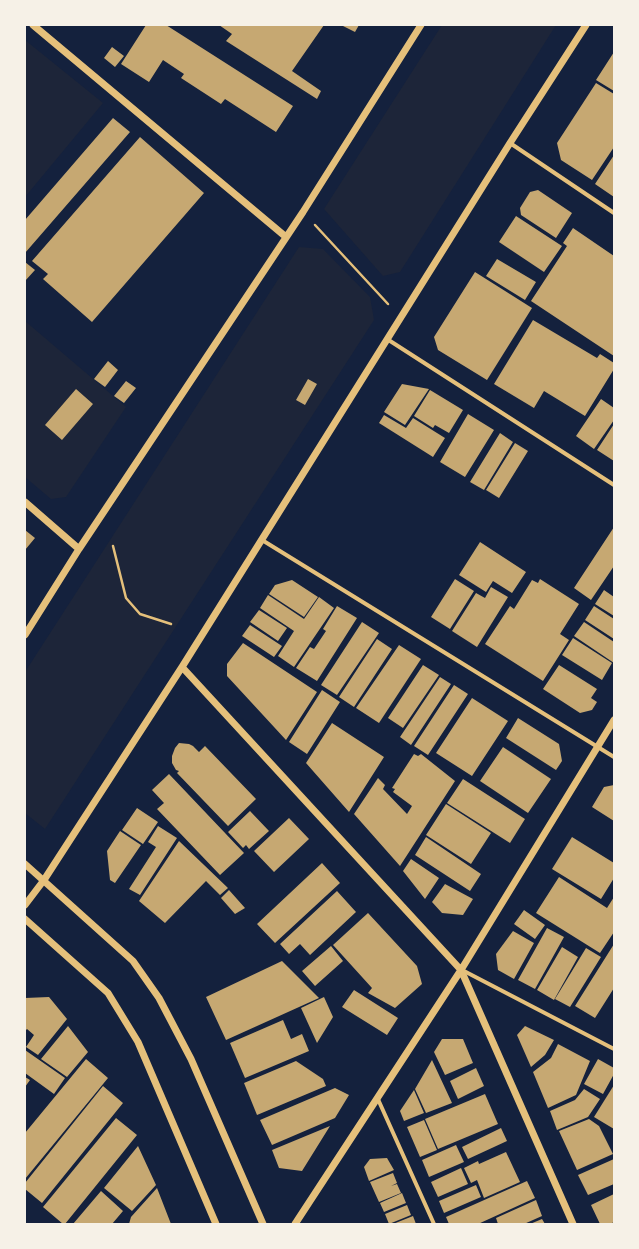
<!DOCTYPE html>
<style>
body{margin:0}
#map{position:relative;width:639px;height:1249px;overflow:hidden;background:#14213d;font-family:Commissioner,sans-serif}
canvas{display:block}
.frame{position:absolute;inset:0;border:26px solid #f6f1e7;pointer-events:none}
</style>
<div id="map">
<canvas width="639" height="1249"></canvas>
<div class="frame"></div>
</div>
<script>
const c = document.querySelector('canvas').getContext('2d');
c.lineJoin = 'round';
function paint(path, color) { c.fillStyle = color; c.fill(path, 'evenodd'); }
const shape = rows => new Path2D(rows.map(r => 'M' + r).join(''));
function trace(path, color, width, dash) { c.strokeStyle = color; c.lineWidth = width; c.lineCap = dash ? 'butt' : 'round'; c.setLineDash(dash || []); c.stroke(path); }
const green = shape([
 [442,25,556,25,400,272,383,276,324,209],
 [25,40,103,103,25,197],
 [299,247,323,249,370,297,374,320,45,829,25,813,25,672],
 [25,321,126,407,66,497,51,499,25,477]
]);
const building = shape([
 [146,25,166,25,293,106,276,132,225,99,221,104,181,78,184,74,163,60,149,82,121,64],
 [219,25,324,25,292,71,321,91,317,99,226,41,232,34],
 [341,25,359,25,355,32],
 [112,47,124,56,115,67,104,58],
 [614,52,614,91,596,80],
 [596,83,614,94,614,147,592,180,561,160,557,143],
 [113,118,130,132,25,253,25,220],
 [140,137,204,193,92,322,43,279,48,274,32,261],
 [614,155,614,197,595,184],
 [538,190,572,213,556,238,521,215,520,208,530,192],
 [516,216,562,246,544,272,499,242],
 [573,228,614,256,614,356,531,301,567,246,563,243],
 [497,259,536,282,525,300,486,276],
 [25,262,35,270,25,281],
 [475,272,532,308,487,380,438,350,434,337],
 [533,320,597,358,600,354,614,363,614,369,585,416,544,391,534,408,494,384],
 [108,361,118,370,105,387,94,379],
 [308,379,317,384,305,405,296,400],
 [126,381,136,388,124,403,114,396],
 [402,384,429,389,405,425,384,412],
 [76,389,93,404,62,440,45,425],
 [430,390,463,410,449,433,435,425,433,428,414,416],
 [601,399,614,408,614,420,594,449,576,436],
 [468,414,494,430,465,477,440,462],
 [384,415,406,428,413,418,445,438,433,457,379,423],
 [614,424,614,461,597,450],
 [500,433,513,442,484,490,470,482],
 [515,443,528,451,499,498,486,490],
 [614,527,614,566,591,600,574,588],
 [25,530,35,538,25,550],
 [480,542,526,572,512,593,493,581,486,592,459,575],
 [455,579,474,591,450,629,431,617],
 [540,579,579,604,560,634,569,640,543,681,485,644,510,606,514,609,532,580,538,583],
 [292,580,318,597,304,617,269,594,275,585],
 [491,587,508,597,477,647,452,631,476,593,485,598],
 [604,590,614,597,614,616,595,604],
 [268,595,304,619,319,597,334,608,294,667,278,656,294,631,260,608],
 [337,606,357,618,317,681,296,668,310,647,314,649,326,631,323,629],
 [594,606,614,619,614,639,585,620],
 [259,610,287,628,278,641,250,622],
 [362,622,379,633,337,695,321,685],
 [584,622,614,642,614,663,574,636],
 [250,625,282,646,274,657,242,636],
 [573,638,612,663,602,680,562,655],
 [377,639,392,649,354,707,339,697],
 [243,643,317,692,286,740,227,676,227,664],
 [399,645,421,659,379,723,356,708],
 [423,665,439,675,403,728,388,718],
 [559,665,597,689,591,698,597,702,592,710,580,713,543,689],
 [440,677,451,684,411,745,400,737],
 [454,685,468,694,428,755,414,746],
 [322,690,340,702,307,754,289,742],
 [472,698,508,721,472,776,436,753],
 [518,718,559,744,562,761,556,770,506,738],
 [332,723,384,757,349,812,306,763],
 [179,743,189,744,193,746,199,752,205,746,256,799,228,826,177,773,179,771,176,770,172,763,172,756,175,748],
 [503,747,551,779,528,813,480,781],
 [414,754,418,756,421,754,455,781,400,866,354,814,378,778,385,785,383,789,407,814,412,806,393,792,395,789,392,788],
 [169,774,244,853,220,875,157,809,164,803,152,790],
 [463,779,525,819,510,843,447,803],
 [614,785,614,821,592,807,604,787],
 [446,804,491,833,471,864,426,835],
 [137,808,158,822,143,844,122,830],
 [250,811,269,831,249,849,246,845,243,848,228,832],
 [289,818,309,839,274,872,254,851],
 [158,826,177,838,140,895,129,889,156,847,148,842],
 [120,831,141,845,115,883,110,880,107,851],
 [426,837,481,874,470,891,415,855],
 [572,837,614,863,614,878,601,899,552,869],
 [179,841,228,888,220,895,206,881,165,923,139,901],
 [411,859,439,878,425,899,403,871],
 [322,863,340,883,275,943,257,924],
 [559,877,607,908,614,897,614,932,600,953,536,913],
 [445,884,473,899,463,915,442,913,432,902],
 [229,890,245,908,235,914,221,898],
 [337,891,356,912,310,955,300,944,289,954,280,944],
 [524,910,545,925,535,939,514,924],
 [368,913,417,966,422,984,395,1008,368,993,372,988,333,945],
 [547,928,564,937,535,989,518,980],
 [513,931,534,943,514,979,498,970,496,954],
 [614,944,614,988,595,1018,575,1006],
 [331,946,343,961,315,986,302,971],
 [562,947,578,957,554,1000,537,990],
 [586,948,601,957,570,1007,555,999],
 [282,961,319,998,226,1040,206,997],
 [354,990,398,1018,387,1035,342,1007],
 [49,997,67,1019,38,1055,26,1047,34,1035,27,1029,25,1031,25,998],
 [324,997,333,1017,317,1043,301,1008],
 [283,1020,291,1039,302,1034,309,1051,245,1078,230,1043],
 [68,1026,88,1052,67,1077,41,1059],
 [525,1026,554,1040,545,1055,531,1067,517,1035],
 [442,1039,463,1039,473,1063,445,1075,434,1052],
 [558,1044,590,1061,576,1095,548,1108,533,1072,551,1058],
 [25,1050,65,1078,54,1094,25,1073],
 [86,1059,108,1078,25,1179,25,1133],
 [598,1059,614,1068,614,1074,603,1094,584,1084],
 [432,1060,452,1103,426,1113,415,1089],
 [296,1061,323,1079,326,1086,257,1115,244,1083],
 [476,1068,484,1086,458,1099,450,1081],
 [25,1077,30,1080,25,1087],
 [614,1085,614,1129,594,1117],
 [103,1086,123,1103,42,1203,25,1189,25,1183],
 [335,1088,349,1095,335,1118,272,1145,260,1120],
 [584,1089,600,1099,588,1117,557,1130,550,1111,575,1100],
 [414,1090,424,1113,404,1121,400,1111],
 [485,1094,498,1124,438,1149,425,1119],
 [116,1118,137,1135,65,1224,63,1224,43,1207],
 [589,1119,599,1126,613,1154,577,1170,559,1131],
 [424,1120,437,1150,420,1157,407,1127],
 [330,1126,302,1171,279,1168,272,1150],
 [501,1128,507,1141,468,1159,462,1147],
 [456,1145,464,1162,429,1177,422,1160],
 [138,1146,156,1185,132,1211,104,1188],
 [506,1152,520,1182,484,1198,477,1180,471,1183,464,1168,478,1161,479,1164],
 [387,1158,394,1170,369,1181,364,1167,370,1159],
 [614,1159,614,1184,588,1195,578,1175],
 [461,1168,468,1184,438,1197,431,1182],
 [393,1173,397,1183,391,1186,397,1184,401,1193,379,1202,370,1182],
 [527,1181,535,1198,478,1224,449,1224,446,1217],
 [476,1185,481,1197,444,1213,439,1201],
 [157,1188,171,1224,129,1224,131,1217],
 [101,1191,123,1211,112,1224,73,1224],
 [402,1193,406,1203,384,1212,380,1203],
 [614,1194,614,1222,610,1224,600,1224,591,1205],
 [536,1200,542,1216,524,1224,498,1224,496,1218],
 [407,1205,411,1215,389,1224,385,1214],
 [413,1216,416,1224,393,1224],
 [542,1219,545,1224,530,1224]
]);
const path = shape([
 [315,225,388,304],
 [113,546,126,598,140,614,171,624]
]);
const minor = shape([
 [510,143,614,213],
 [387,339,614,485],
 [262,540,614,757],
 [462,970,614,1049],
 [377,1097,434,1224]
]);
const tertiary = shape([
 [33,25,286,237],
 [25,502,79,549],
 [25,635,79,549,303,212,421,25],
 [182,667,461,970,573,1224],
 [25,864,133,961,159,998,191,1059,263,1224],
 [25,905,44,880,182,667,510,143,586,25],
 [25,919,108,993,138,1042,216,1224],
 [295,1224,461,970,614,720]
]);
paint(green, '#1d2539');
paint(building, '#c6a872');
trace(path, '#e5c07b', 2.5);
trace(minor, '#e5c07b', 4);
trace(tertiary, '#e5c07b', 7);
</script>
